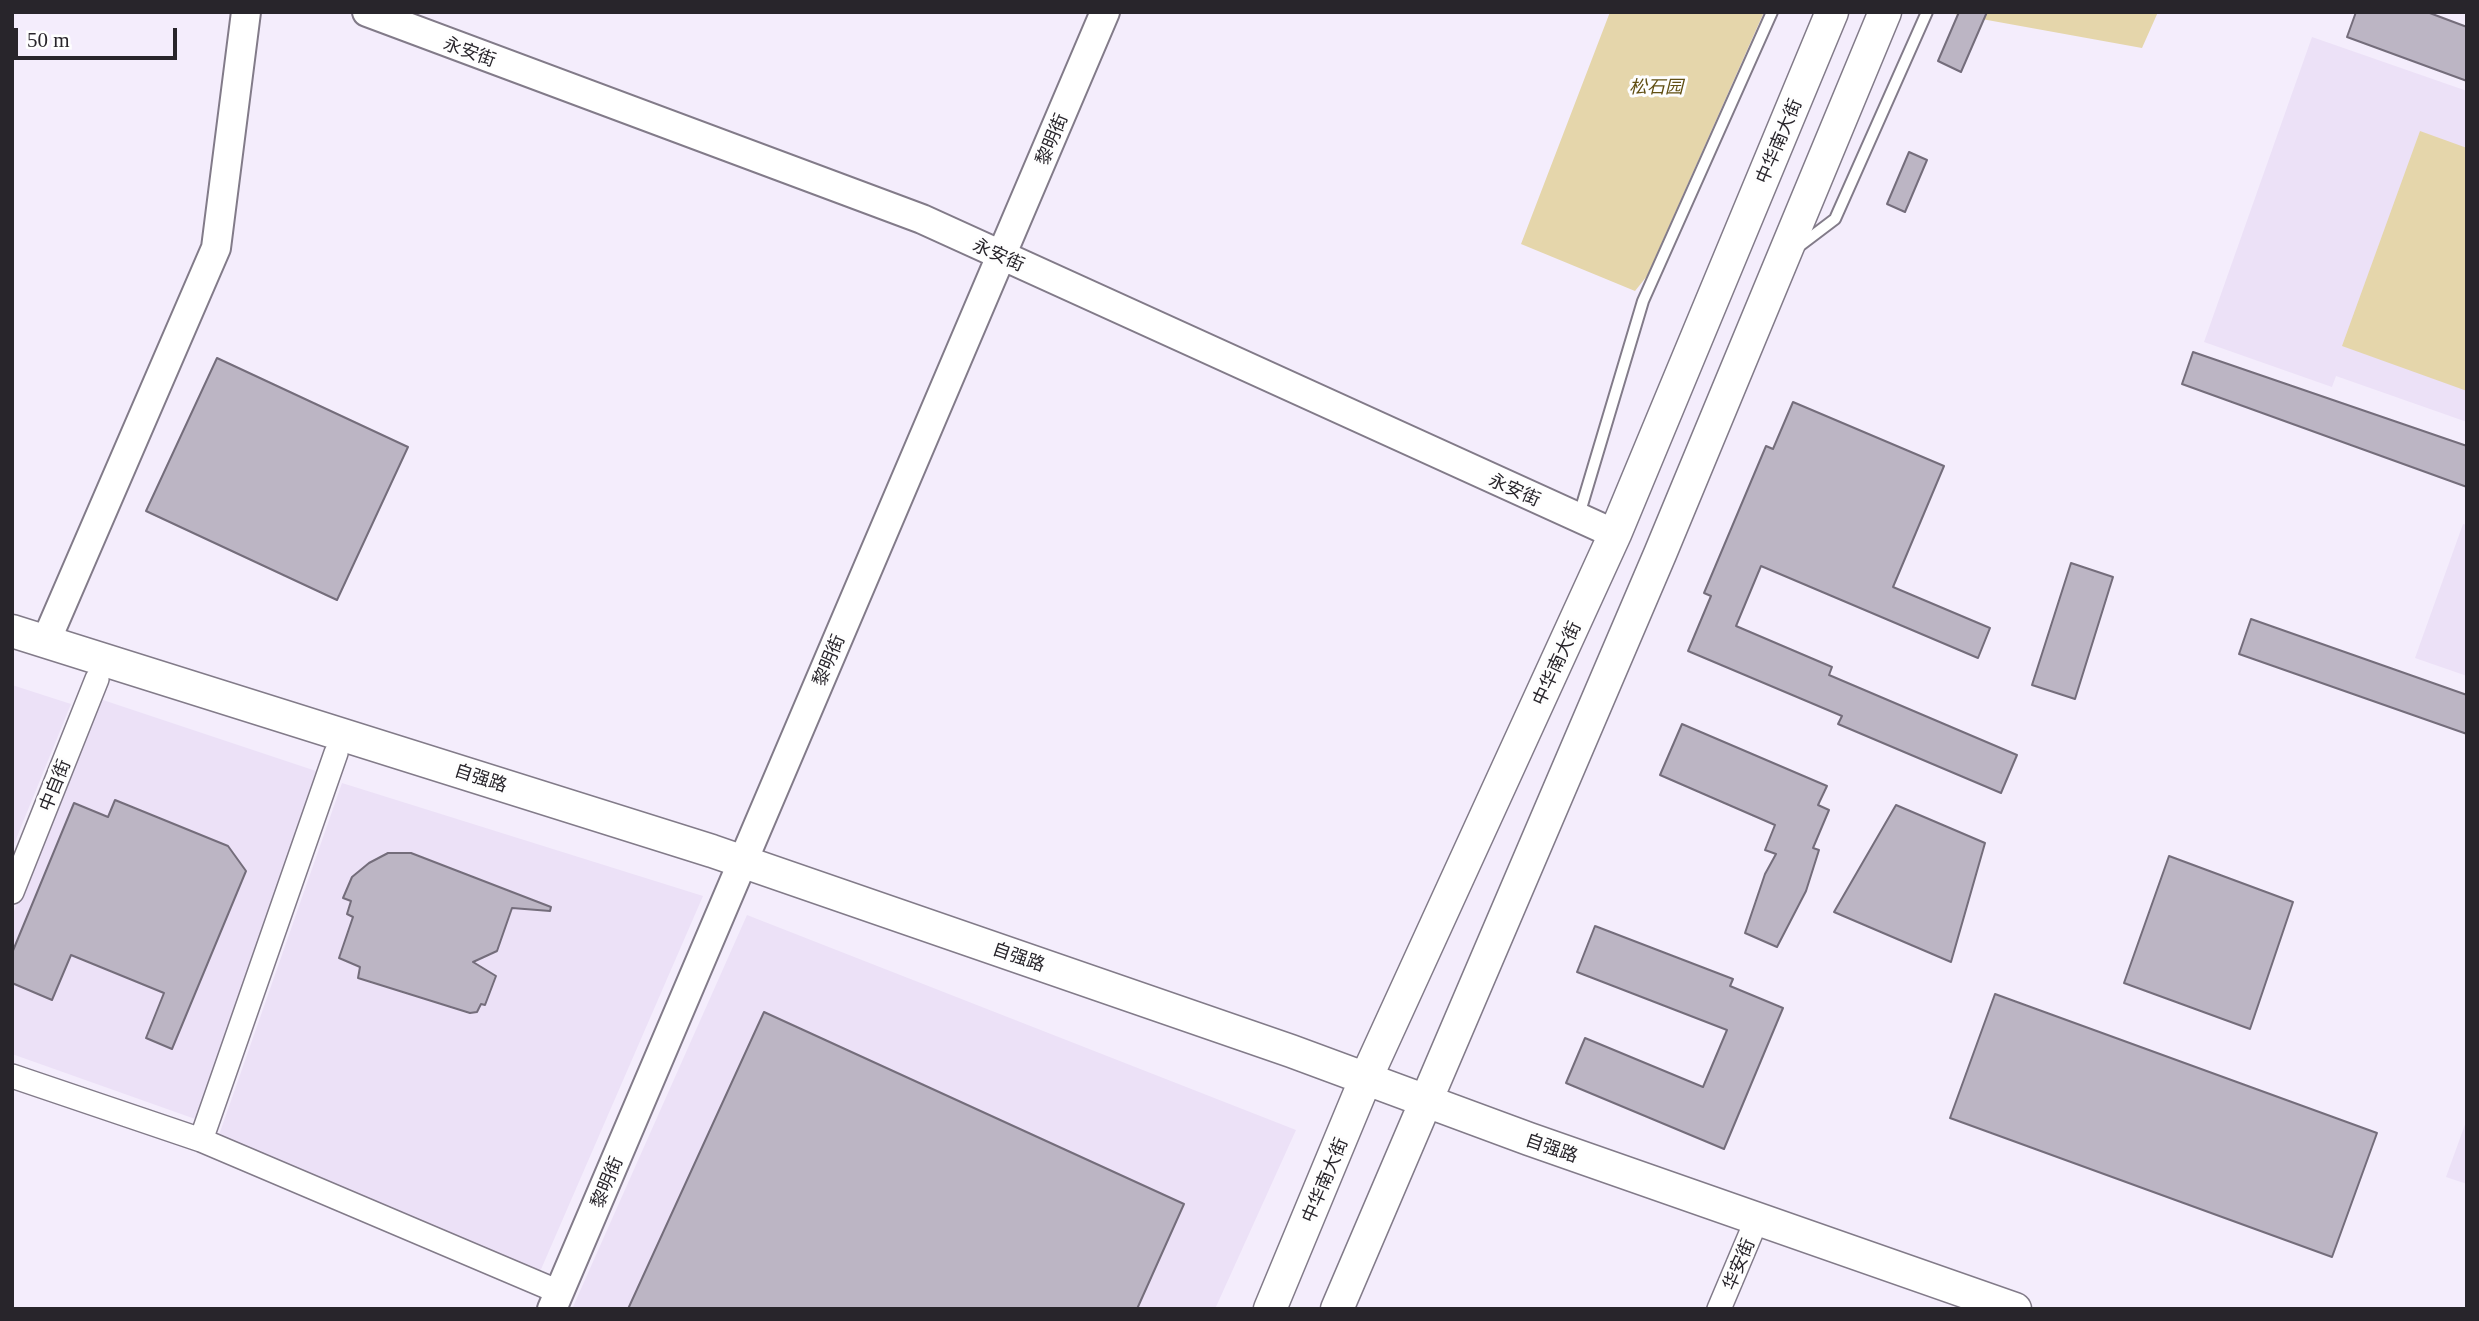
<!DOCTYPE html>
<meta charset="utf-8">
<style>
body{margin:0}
#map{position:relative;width:2479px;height:1321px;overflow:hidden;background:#f4edfc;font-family:Georgia,serif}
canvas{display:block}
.frame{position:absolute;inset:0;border:14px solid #28252b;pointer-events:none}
.scale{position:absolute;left:14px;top:28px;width:163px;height:32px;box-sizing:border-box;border:4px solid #28252b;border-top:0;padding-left:9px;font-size:21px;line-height:24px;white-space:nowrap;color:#28252b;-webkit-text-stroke:5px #fefefe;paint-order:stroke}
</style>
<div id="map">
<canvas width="2479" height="1321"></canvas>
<div class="frame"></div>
<div class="scale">50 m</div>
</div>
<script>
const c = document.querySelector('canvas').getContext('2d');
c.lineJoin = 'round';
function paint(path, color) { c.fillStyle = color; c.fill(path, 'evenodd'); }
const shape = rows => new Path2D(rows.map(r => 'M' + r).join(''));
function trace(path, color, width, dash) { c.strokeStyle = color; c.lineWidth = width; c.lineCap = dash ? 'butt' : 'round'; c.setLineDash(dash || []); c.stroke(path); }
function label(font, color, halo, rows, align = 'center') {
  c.font = font + ' Georgia,"Noto Sans SC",serif'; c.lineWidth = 6; c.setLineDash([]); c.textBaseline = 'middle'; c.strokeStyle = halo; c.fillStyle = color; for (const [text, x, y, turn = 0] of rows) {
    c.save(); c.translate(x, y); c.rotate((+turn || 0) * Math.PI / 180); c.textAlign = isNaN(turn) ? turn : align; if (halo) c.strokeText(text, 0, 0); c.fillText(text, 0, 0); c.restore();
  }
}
const built = shape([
 [2312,37,2467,91,2467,422,2336,376,2332,387,2204,342],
 [2463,524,2467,525,2467,676,2415,658],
 [12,685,71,704,12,849],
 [100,699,316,771,198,1120,12,1054,12,916],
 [342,783,703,896,539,1274,219,1135],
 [747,915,1296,1130,1215,1309,572,1309],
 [2467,1119,2467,1184,2446,1177]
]);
const green = shape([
 [1610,12,1764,12,1647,276,1635,291,1521,244],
 [1943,12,2158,12,2142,48],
 [2420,131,2467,148,2467,391,2342,346]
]);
const building = shape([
 [1959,12,1987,12,1961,72,1938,61,1959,12],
 [2356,12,2427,12,2467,27,2467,81,2347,37,2356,12],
 [1909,152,1927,160,1905,212,1887,204,1909,152],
 [2193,352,2467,446,2467,487,2182,384,2193,352],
 [217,358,408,447,337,600,146,511,217,358],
 [1793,402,1944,466,1893,587,1990,628,1978,658,1761,566,1736,626,1832,667,1829,675,2017,755,2001,793,1838,724,1842,716,1688,651,1711,596,1704,593,1766,446,1773,449,1793,402],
 [2071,563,2113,577,2075,699,2032,685,2071,563],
 [2251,619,2467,695,2467,734,2239,654,2251,619],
 [1682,724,1827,786,1818,805,1829,810,1813,848,1819,850,1806,891,1777,947,1745,933,1765,874,1776,854,1765,850,1775,825,1660,775,1682,724],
 [115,800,228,846,246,871,172,1049,146,1038,164,993,71,955,52,1000,12,983,12,953,74,803,108,817,115,800],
 [1896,805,1985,843,1951,962,1834,912,1896,805],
 [388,853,411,853,551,907,550,911,512,908,497,951,473,962,496,976,485,1005,481,1004,477,1012,470,1013,358,978,360,967,339,958,353,917,347,914,351,901,343,898,352,877,369,863,388,853],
 [2169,856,2293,902,2250,1029,2124,983,2169,856],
 [1595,926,1733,979,1730,986,1783,1008,1724,1149,1566,1083,1585,1038,1703,1087,1727,1030,1577,972,1595,926],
 [1995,994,2377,1133,2332,1257,1950,1118,1995,994],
 [764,1012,1184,1204,1137,1309,628,1309,764,1012]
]);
const service = shape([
 [1798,247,1835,219,1927,12],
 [1579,515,1643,301,1772,12]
]);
const minor = shape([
 [12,892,97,679],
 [12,1076,201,1140,559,1292],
 [201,1140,336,753],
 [1719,1309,1757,1219]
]);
const tertiary = shape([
 [367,12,922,219,1615,534],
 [46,641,216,248,246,12],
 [552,1309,1105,12]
]);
const secondary = shape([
 [12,631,712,851,1291,1051,1529,1139,2015,1309],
 [1270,1309,1366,1078,1615,534,1832,12],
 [1337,1309,1660,554,1885,12]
]);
const streetNames = [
 ["永安街",470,51,20],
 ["黎明街",1051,139,-67],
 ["中华南大街",1778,141,-67],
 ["永安街",999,254,24],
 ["永安街",1515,489,24],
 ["黎明街",828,660,-67],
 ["中华南大街",1556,663,-65],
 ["自强路",481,777,18],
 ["中自街",54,785,-68],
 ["自强路",1019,956,19],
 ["自强路",1552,1147,19],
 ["中华南大街",1324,1180,-67],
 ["黎明街",606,1182,-67],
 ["华安街",1738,1264,-67]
];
const parkNames = [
 ["松石园",1656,86]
];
paint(built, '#ece1f7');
paint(green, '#e5d6ab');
paint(building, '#bcb5c4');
trace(building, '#746d7b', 2);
trace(service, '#827b89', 14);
trace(minor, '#827b89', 26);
trace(tertiary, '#827b89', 32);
trace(secondary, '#827b89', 35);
trace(service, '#fff', 10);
trace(minor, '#fff', 23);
trace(tertiary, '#fff', 28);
trace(secondary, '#fff', 32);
label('18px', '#28252b', '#fefefe', streetNames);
label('italic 18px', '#614f13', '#fefefe', parkNames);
</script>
